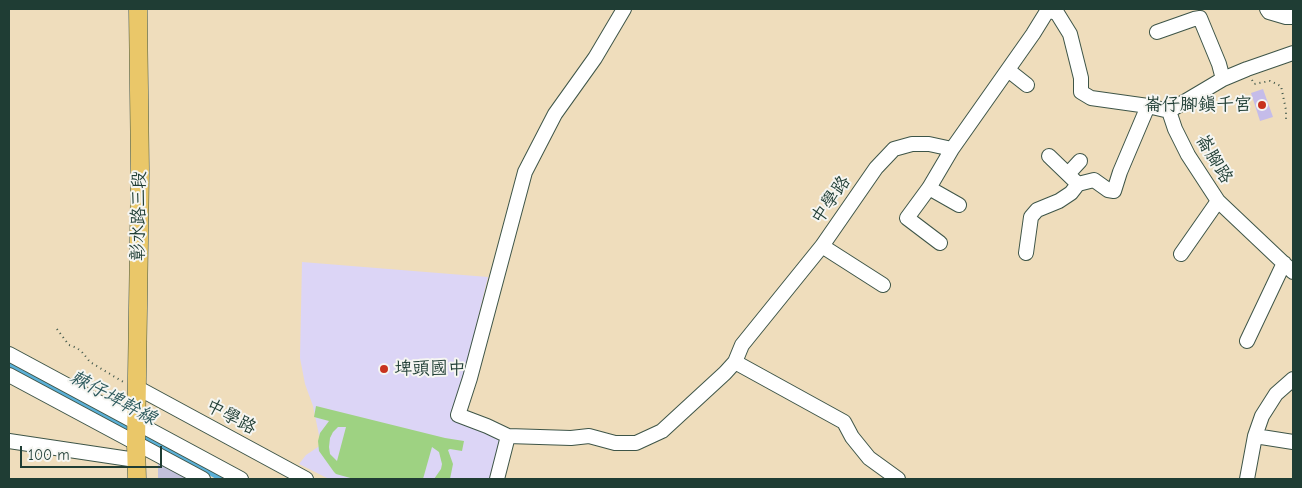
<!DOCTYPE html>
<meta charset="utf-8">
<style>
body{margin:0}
#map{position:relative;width:1302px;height:488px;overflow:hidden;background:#efddbc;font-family:"Comic Neue",sans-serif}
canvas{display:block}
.frame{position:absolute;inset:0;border:10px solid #1f3d34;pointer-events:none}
.scale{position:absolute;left:20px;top:446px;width:142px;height:22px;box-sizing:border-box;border:2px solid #1f3d34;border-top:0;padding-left:6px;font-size:15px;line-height:18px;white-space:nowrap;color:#1f3d34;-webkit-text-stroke:4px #f6f6f2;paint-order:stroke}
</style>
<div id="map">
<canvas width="1302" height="488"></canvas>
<div class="frame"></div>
<div class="scale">100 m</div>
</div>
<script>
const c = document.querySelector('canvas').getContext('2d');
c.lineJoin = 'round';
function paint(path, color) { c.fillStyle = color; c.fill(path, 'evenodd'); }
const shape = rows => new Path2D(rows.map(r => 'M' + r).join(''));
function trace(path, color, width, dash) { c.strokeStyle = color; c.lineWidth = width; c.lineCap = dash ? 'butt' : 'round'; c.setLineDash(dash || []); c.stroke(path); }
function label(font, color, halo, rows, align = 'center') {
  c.font = font + ' "Comic Neue","LXGW WenKai TC",sans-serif'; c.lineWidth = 4; c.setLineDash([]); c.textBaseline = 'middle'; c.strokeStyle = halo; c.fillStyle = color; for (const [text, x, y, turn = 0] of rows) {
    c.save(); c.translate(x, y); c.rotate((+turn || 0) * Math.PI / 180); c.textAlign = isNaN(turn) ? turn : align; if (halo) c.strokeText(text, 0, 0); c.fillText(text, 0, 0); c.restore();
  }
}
const built = shape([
 [302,262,488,277,463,379,451,418,477,426,503,437,493,479,329,479,299,464,306,455,321,445,313,406,305,384,300,358]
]);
const industrial = shape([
 [158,463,188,479,158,479]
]);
const green = shape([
 [316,406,445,438,464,441,462,451,450,449,448,450,453,464,450,479,434,479,441,469,442,464,439,452,432,447,423,479,354,479,336,474,334,472,319,451,318,441,320,433,329,421,314,417],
 [346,427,337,461,330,454,329,447,330,438,333,432,338,427]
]);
const canal = shape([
 [9,362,227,479]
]);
const building = shape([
 [1263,89,1273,117,1260,121,1251,93]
]);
const path = shape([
 [1252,80,1254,84,1270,81,1281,86,1286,110,1286,119],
 [57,329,69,345,77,348,82,352,90,362,125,383]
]);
const minor = shape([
 [1267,9,1269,12,1286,17,1293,17],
 [1157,32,1194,19,1200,18,1219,64,1223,79],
 [1008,70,1027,85],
 [1169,111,1175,129,1188,155,1218,201,1293,272],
 [1169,111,1223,79,1247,69,1293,53],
 [1049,156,1078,184],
 [1068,174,1080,161],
 [929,188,959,205],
 [940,243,907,218,929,188,952,149],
 [822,246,883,285],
 [1026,253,1031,217,1037,210,1059,201,1071,193,1078,184,1094,180,1108,190,1114,191,1120,172,1148,106],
 [1181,254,1218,201],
 [1247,341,1284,263],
 [9,354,241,479],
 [735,362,844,422,852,437,869,458,898,479],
 [9,375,203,479],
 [138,388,306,479],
 [508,436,487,426,458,415,470,378,525,172,555,114,595,58,624,9],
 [1255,436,1293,442],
 [9,441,136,460],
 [497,479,508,436,571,438,589,436,615,443,636,443,662,431,725,373,735,362,742,345,822,246,876,168,894,149,912,144,929,144,952,149,1033,34,1046,13,1050,11,1057,13,1070,34,1081,78,1081,92,1091,98,1148,106,1169,111],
 [1247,479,1255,436,1262,416,1276,394,1293,379]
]);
const major = shape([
 [137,479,136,444,140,172,138,9]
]);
const markers = [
 [1262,105,5,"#c8321e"],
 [384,369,5,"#c8321e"]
];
const poiNames = [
 ["崙仔腳鎮千宮",1252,105],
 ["埤頭國中",394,369,"left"]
];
const streetNames = [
 ["崙腳路",1214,159,59],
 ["中學路",831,200,-55],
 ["彰水路三段",139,216,-89],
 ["中學路",231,417,28]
];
const waterNames = [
 ["棘仔埤幹線",113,398,28]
];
paint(built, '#dcd5f6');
paint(industrial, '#c2c1dc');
paint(green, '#9ed282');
trace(canal, '#5bb0d7', 10);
paint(building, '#c5bce9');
trace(minor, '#3e5548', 16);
trace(major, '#3e5548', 19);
trace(path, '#3e5548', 2, [1, 4]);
trace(minor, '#fff', 14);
trace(major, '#eac769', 18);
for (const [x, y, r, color] of markers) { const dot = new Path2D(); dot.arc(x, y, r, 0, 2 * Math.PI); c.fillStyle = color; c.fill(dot); trace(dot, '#f6f6f2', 2); }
label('18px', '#1f3d34', '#f6f6f2', poiNames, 'right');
label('18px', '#1f3d34', '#f6f6f2', streetNames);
label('italic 19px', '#2e5a5d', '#f6f6f2', waterNames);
</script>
